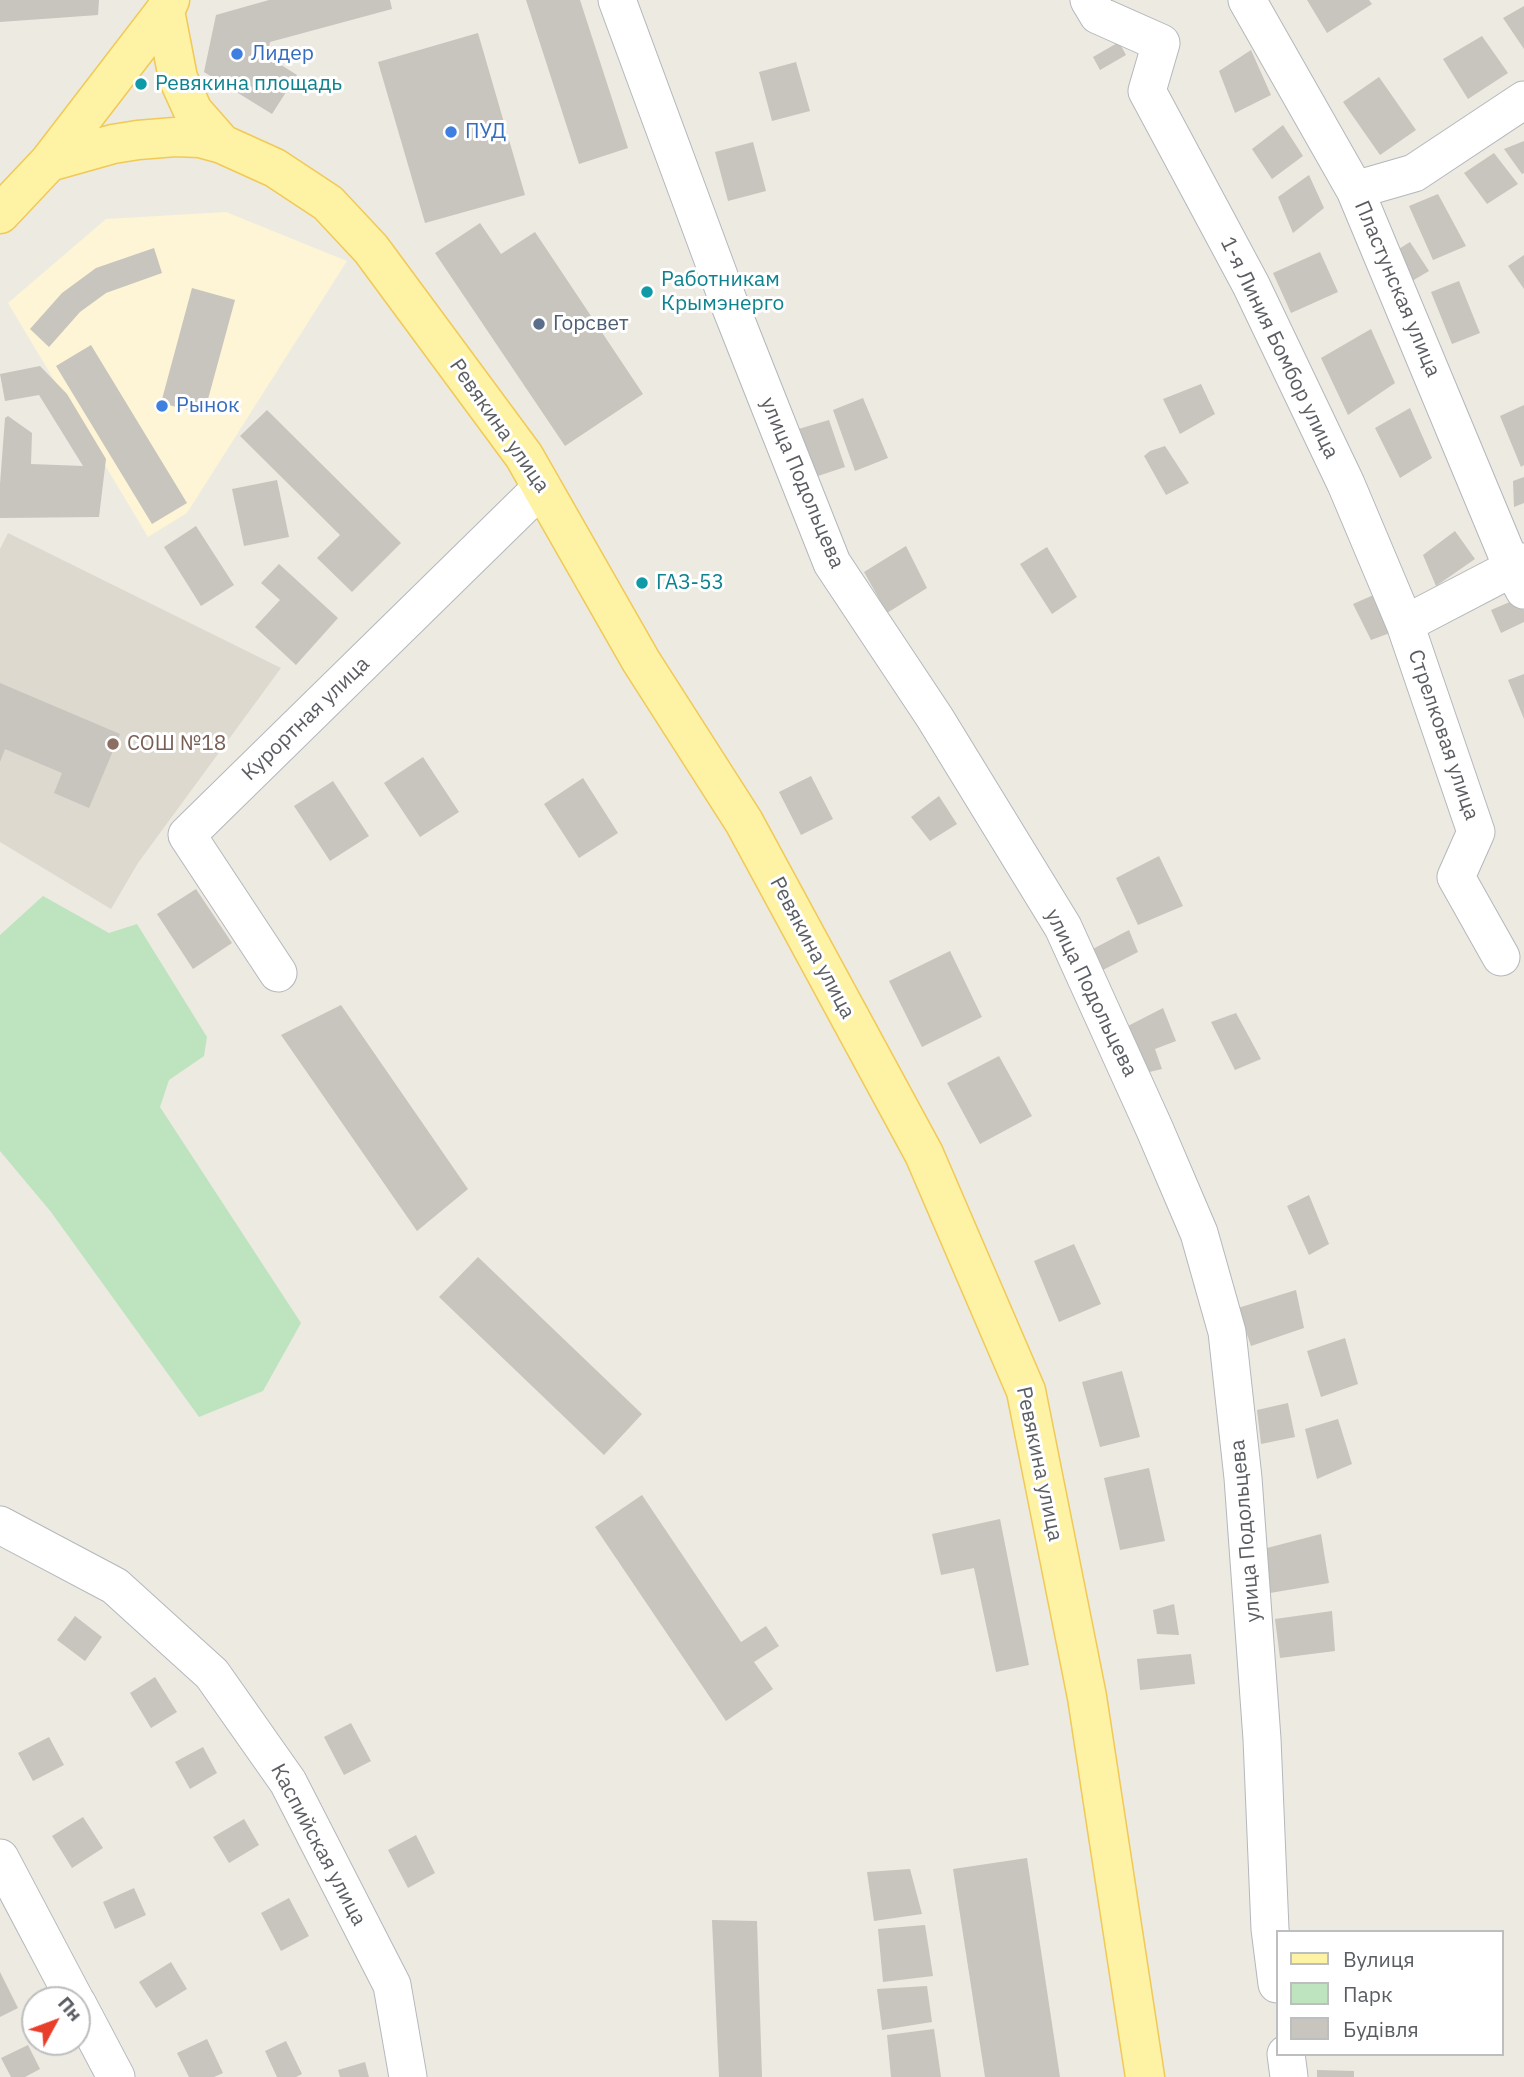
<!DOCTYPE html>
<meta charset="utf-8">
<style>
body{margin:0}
#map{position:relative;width:1524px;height:2077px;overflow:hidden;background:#edeae1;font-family:"IBM Plex Sans",sans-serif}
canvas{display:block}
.legend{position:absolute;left:1276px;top:1930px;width:228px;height:126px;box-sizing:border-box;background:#fff;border:2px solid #bdbec0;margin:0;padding:9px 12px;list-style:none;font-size:21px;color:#5a5d62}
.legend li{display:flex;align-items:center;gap:14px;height:35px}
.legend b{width:35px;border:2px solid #bdbec0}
.north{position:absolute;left:21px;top:1986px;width:70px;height:70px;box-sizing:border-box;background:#fff;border:2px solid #bdbec0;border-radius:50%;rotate:49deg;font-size:19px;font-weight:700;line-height:28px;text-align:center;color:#5a5d62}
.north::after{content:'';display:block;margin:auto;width:24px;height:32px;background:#e83f2c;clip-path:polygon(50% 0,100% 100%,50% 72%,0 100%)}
</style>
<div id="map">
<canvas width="1524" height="2077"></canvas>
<ul class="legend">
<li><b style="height:9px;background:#fef2a4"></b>Вулиця</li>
<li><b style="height:19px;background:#bde4be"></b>Парк</li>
<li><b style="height:19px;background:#c8c4be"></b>Будівля</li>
</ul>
<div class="north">Пн</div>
</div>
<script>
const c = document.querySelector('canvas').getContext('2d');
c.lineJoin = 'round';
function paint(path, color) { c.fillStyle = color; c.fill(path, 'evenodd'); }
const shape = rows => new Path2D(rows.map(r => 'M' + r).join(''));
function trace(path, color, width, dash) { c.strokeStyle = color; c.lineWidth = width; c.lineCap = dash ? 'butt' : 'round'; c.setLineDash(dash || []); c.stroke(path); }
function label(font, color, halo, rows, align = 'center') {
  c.font = font + ' "IBM Plex Sans",sans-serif'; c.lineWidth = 6; c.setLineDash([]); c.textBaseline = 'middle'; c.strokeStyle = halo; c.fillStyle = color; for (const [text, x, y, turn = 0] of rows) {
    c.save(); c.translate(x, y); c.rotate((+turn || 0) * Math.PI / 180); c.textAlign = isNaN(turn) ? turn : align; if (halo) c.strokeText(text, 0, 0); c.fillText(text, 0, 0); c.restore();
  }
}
const commercial = shape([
 [226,212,347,261,187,513,148,537,8,303,106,219]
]);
const education = shape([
 [8,533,281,668,138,863,111,909,0,842,0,549]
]);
const green = shape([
 [43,896,109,933,137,924,207,1037,204,1056,169,1080,160,1107,301,1323,263,1391,199,1417,51,1212,0,1151,0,935]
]);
const building = shape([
 [0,0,99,0,98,15,0,22],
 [269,0,390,0,392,9,270,42,267,56,297,75,272,114,204,72,216,15],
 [526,0,580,0,628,148,579,164],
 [1307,0,1369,0,1372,4,1327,33],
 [1524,6,1524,49,1503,18],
 [478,33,525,195,425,223,378,62],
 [1482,36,1508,73,1468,99,1443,59],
 [1119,42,1126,55,1100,70,1093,57],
 [1251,50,1271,95,1235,113,1219,71],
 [796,62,810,111,772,121,759,72],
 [1379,77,1416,130,1380,155,1343,102],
 [1283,125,1303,156,1272,179,1252,149],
 [1524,141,1524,173,1522,174,1504,149],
 [753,142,766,191,728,201,715,152],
 [1494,153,1518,184,1487,204,1464,173],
 [1309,175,1324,208,1293,233,1278,197],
 [1438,194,1466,246,1433,260,1409,206],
 [480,223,501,254,535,232,643,394,565,446,435,253],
 [1410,242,1429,271,1412,281,1394,252],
 [154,248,162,273,106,293,80,312,49,347,30,329,62,293,96,268],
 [1320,252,1338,292,1291,313,1273,273],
 [1524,255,1524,289,1508,266],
 [1459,281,1480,333,1452,344,1431,292],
 [192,288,235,300,204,414,161,403],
 [1371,329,1395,383,1348,415,1321,358],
 [91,345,187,503,152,524,56,366],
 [40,366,67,394,106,459,99,517,0,518,0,484,5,418,8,416,32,433,31,464,83,466,39,395,5,401,0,374],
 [1201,384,1215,414,1180,434,1163,399],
 [863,398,888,458,855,471,833,410],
 [1524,405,1524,465,1521,467,1500,416],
 [1410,408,1432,458,1400,478,1375,428],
 [267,410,401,543,352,592,317,558,340,535,240,436],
 [829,420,845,467,809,479,795,430],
 [1165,446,1189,483,1166,495,1144,456,1150,451],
 [1524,477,1524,503,1514,507,1513,481],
 [277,480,289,537,244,546,232,489],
 [196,526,234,585,201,606,164,547],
 [1455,531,1475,559,1436,586,1423,555],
 [906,546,927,588,887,613,864,572],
 [1047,547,1077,597,1052,614,1020,564],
 [279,564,338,618,296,665,255,627,280,600,261,583],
 [1378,593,1398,630,1371,640,1353,604],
 [1519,598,1524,611,1524,622,1501,633,1491,610],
 [1524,674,1524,719,1508,680],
 [0,683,120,734,89,808,54,793,62,773,5,749,0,762],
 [423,757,459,812,420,837,384,783],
 [811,776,833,819,801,835,779,792],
 [583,778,618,833,579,858,544,804],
 [333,781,369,836,330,861,294,806],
 [939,796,957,824,930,841,911,817],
 [1159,856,1183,906,1138,925,1116,878],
 [196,889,232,943,193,969,157,914],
 [1129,930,1138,952,1099,972,1089,951],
 [950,951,982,1017,922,1047,889,981],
 [341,1005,468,1189,417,1231,281,1035],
 [1163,1008,1176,1041,1155,1049,1162,1069,1141,1074,1126,1027],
 [1236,1013,1261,1059,1235,1070,1211,1022],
 [999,1056,1032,1116,980,1144,947,1083],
 [1309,1195,1329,1244,1309,1255,1287,1206],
 [1074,1244,1101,1304,1059,1322,1034,1261],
 [478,1257,642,1414,604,1455,439,1297],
 [1296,1290,1304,1328,1251,1346,1238,1308],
 [1345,1338,1358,1384,1321,1397,1307,1351],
 [1122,1371,1140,1437,1100,1447,1082,1382],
 [1288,1403,1295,1437,1261,1444,1257,1410],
 [1338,1419,1352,1464,1317,1479,1305,1429],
 [1149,1468,1165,1541,1120,1550,1104,1478],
 [642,1495,741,1642,766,1626,779,1646,754,1662,773,1689,726,1721,595,1527],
 [1000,1519,1029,1665,996,1672,974,1568,941,1575,932,1534],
 [1321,1534,1329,1583,1270,1593,1267,1548],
 [1174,1604,1179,1635,1157,1634,1153,1610],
 [1332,1611,1335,1651,1280,1658,1275,1619],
 [75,1616,102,1637,85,1661,57,1640],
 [1191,1654,1195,1684,1140,1690,1137,1659],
 [155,1677,177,1712,151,1728,130,1693],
 [351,1723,371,1761,344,1775,324,1737],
 [49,1737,64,1765,33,1781,18,1753],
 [203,1747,217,1773,190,1789,175,1762],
 [83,1817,103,1848,72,1868,52,1836],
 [244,1819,259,1845,229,1863,213,1837],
 [416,1835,435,1873,408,1888,388,1850],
 [1027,1858,1060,2077,985,2077,953,1869],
 [910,1869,922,1914,874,1921,867,1872],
 [134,1888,146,1915,115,1929,103,1902],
 [289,1898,309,1936,281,1951,261,1913],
 [712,1920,757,1921,762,2077,719,2077],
 [925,1925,933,1976,883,1982,878,1929],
 [171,1962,187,1989,156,2008,139,1982],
 [0,1972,18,2008,0,2017],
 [927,1986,932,2022,882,2030,877,1989],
 [934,2029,941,2077,891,2077,887,2035],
 [207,2039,223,2073,214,2077,189,2077,177,2053],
 [286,2041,302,2074,296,2077,277,2077,265,2051],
 [28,2045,40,2069,25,2077,11,2077,1,2058],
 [365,2062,369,2077,340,2077,338,2070],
 [1317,2070,1354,2071,1354,2077,1317,2077]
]);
const minor = shape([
 [617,0,729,303,832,563,935,718,1063,927,1155,1130,1199,1233,1227,1332,1243,1478,1262,1739,1270,1929,1277,1984],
 [1089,0,1098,15,1161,43,1147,91,1251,285,1346,484,1405,624,1524,562],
 [1247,0,1355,190,1512,567,1524,590],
 [1355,190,1414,173,1524,100],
 [1405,624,1476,832,1456,877,1501,957],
 [278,973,187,835,542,487],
 [0,1525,115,1586,212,1674,288,1782,392,1985,408,2077],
 [0,1858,75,2000],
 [77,2003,116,2077],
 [1286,2054,1289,2077]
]);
const major = shape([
 [165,11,178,78,193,111,222,144],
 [49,162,113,144,138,140,175,137,200,138,222,144,275,168,328,203,371,249,524,456,641,661,744,822,924,1154,1026,1391,1087,1697,1145,2077],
 [0,214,49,162,165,11,170,0]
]);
const markers = [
 [237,54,7,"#3f7fe0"],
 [141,84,7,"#0f9aa8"],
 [451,132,7,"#3f7fe0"],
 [647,292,7,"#0f9aa8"],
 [539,324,7,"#5c6f8a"],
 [162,406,7,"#3f7fe0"],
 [642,583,7,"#0f9aa8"],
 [113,744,7,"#8d6e63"]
];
const shopNames = [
 ["Лидер",251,54],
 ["ПУД",465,132],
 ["Рынок",176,406]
];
const cultureNames = [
 ["Ревякина площадь",155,84],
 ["Работникам",661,280],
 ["Крымэнерго",661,304],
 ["ГАЗ-53",656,583]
];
const streetNames = [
 ["Пластунская улица",1397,289,67],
 ["1-я Линия Бомбор улица",1279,348,64],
 ["Ревякина улица",499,426,55],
 ["улица Подольцева",802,483,67],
 ["Курортная улица",306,719,-44],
 ["Стрелковая улица",1443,735,71],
 ["Ревякина улица",812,948,62],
 ["улица Подольцева",1091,993,64],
 ["Ревякина улица",1039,1464,78],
 ["улица Подольцева",1246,1531,-95],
 ["Каспийская улица",318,1845,62]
];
const serviceNames = [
 ["Горсвет",553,324]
];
const educationNames = [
 ["СОШ №18",127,744]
];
paint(commercial, '#fdf5d5');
paint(education, '#ddd9cf');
paint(green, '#bde4be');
paint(building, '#c8c4be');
trace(minor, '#b4b7bc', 39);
trace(major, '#f0c956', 41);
trace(minor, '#fff', 37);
trace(major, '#fef2a4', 38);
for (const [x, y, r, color] of markers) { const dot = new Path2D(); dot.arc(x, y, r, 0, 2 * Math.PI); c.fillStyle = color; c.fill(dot); trace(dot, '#fff', 2.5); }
label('21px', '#366cbe', '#fff', shopNames, 'left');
label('21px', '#0d838f', '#fff', cultureNames, 'left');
label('21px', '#5a5d62', '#fff', streetNames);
label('21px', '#4e5e75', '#fff', serviceNames, 'left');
label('21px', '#785e54', '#fff', educationNames, 'left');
</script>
